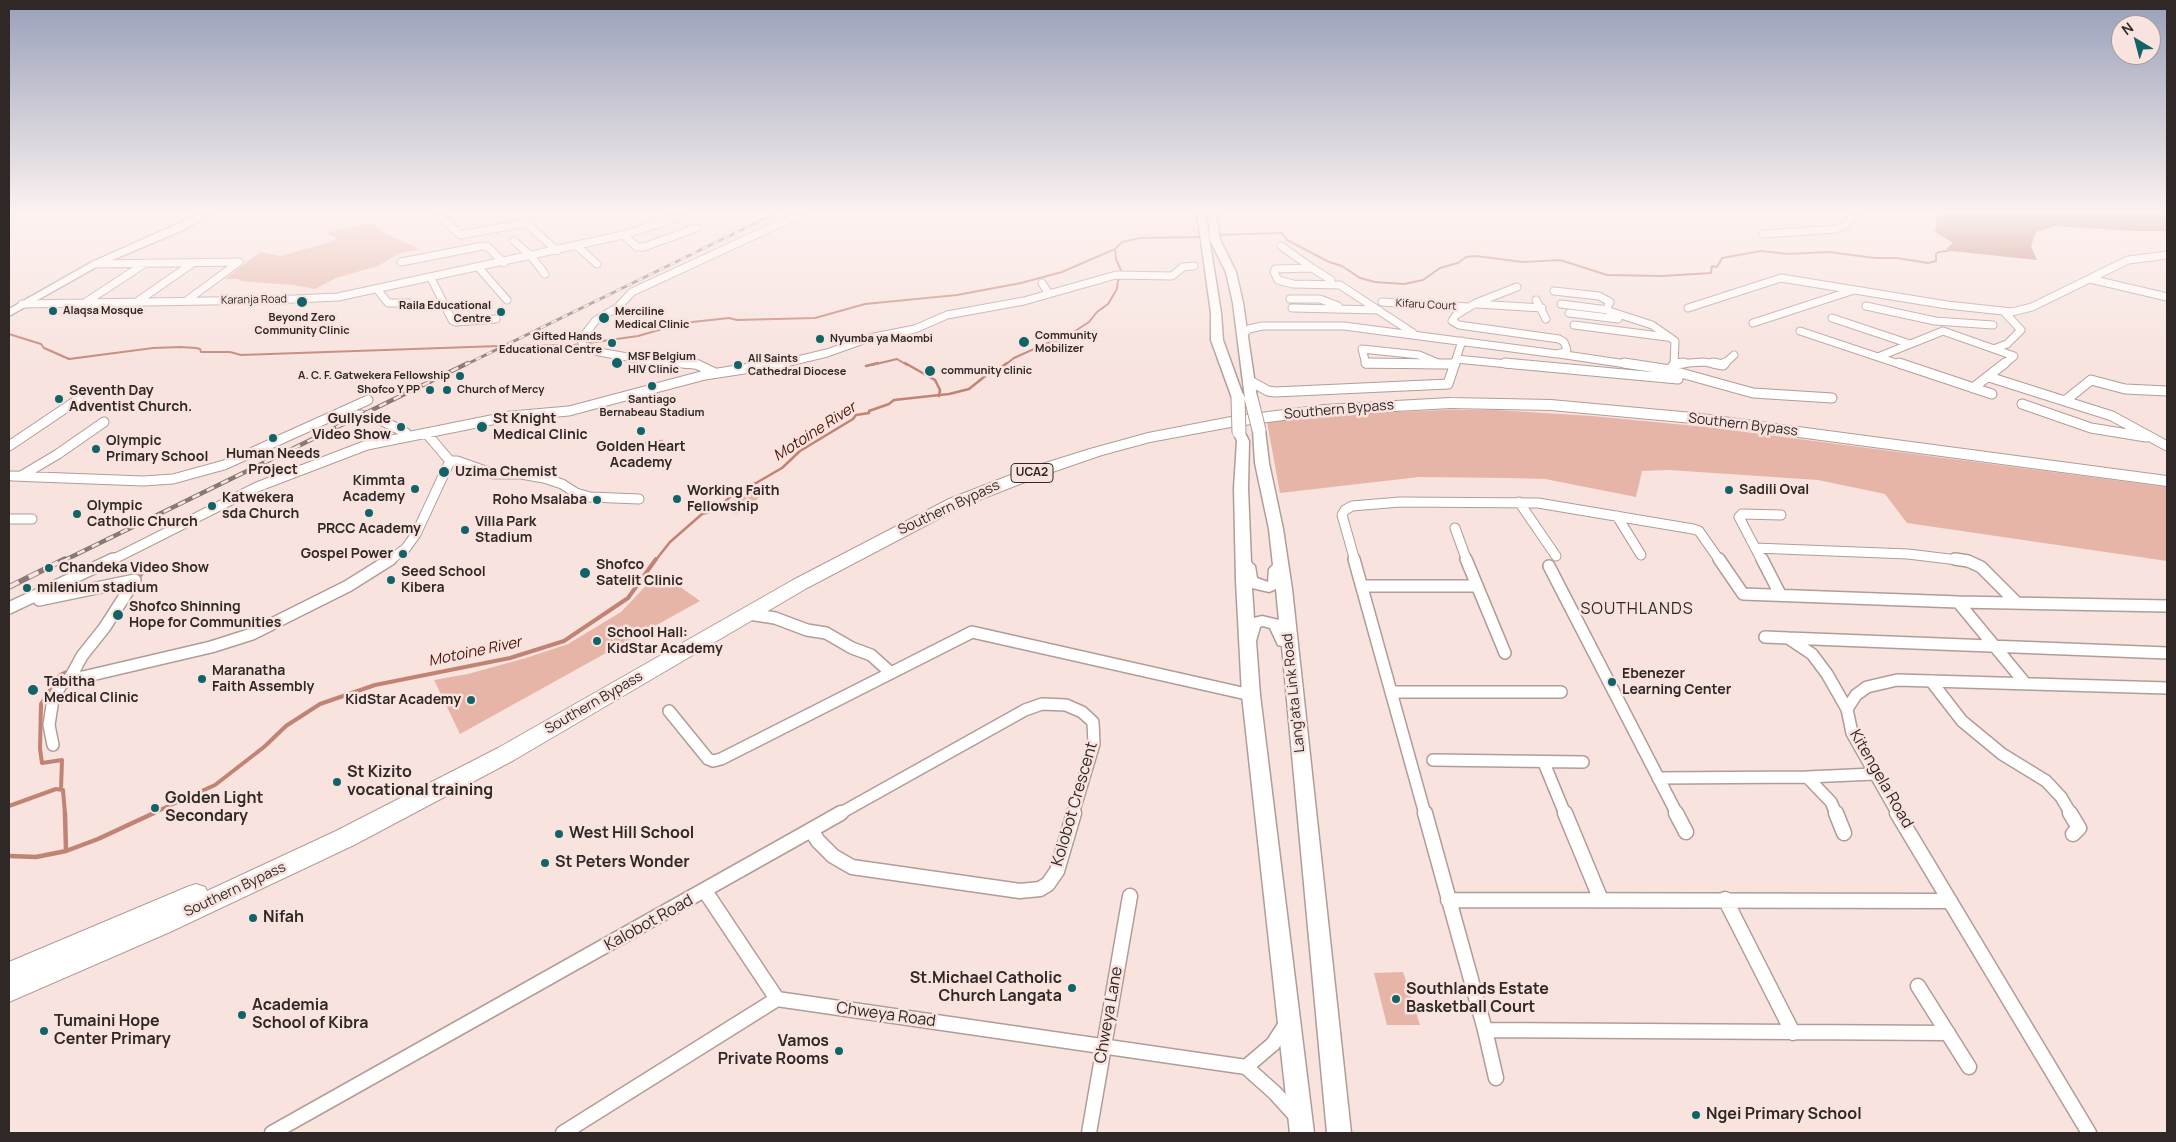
<!DOCTYPE html>
<style>
body{margin:0}
#map{position:relative;width:2176px;height:1142px;overflow:hidden;background:#f8e3de;font-family:Manrope,sans-serif}
canvas{display:block}
.frame{position:absolute;inset:0;border:10px solid #2f2826;pointer-events:none}
.north{position:absolute;left:2111px;top:15px;width:50px;height:50px;box-sizing:border-box;background:#f8e3de;border:1px solid #a89894;border-radius:50%;rotate:323deg;font-size:14px;font-weight:700;line-height:20px;text-align:center;color:#2f2826}
.north::after{content:'';display:block;margin:auto;width:18px;height:22px;background:#126367;clip-path:polygon(50% 0,100% 100%,50% 72%,0 100%)}
</style>
<div id="map">
<canvas width="2176" height="1142"></canvas>
<div class="frame"></div>
<div class="north">N</div>
</div>
<script>
const c = document.querySelector('canvas').getContext('2d');
c.lineJoin = 'round';
function paint(path, color) { c.fillStyle = color; c.fill(path, 'evenodd'); }
const shape = rows => new Path2D(rows.map(r => 'M' + r).join(''));
function trace(path, color, width, dash) { c.strokeStyle = color; c.lineWidth = width; c.lineCap = dash ? 'butt' : 'round'; c.setLineDash(dash || []); c.stroke(path); }
function label(font, color, halo, rows, align = 'center') {
  c.font = font + ' Manrope,sans-serif'; c.lineWidth = 5; c.setLineDash([]); c.textBaseline = 'middle'; c.strokeStyle = halo; c.fillStyle = color; for (const [text, x, y, turn = 0] of rows) {
    c.save(); c.translate(x, y); c.rotate((+turn || 0) * Math.PI / 180); c.textAlign = isNaN(turn) ? turn : align; if (halo) c.strokeText(text, 0, 0); c.fillText(text, 0, 0); c.restore();
  }
}
const green = shape([
 [371,223,388,235,420,249,398,254,378,266,336,278,315,289,293,285,241,281,239,279,225,279,260,252,281,256,333,241,336,238,326,233],
 [1444,410,1496,410,1592,416,1707,427,2167,487,2167,561,1907,523,1885,494,1818,480,1669,470,1642,471,1636,497,1545,479,1506,478,1419,477,1280,493,1267,422,1351,414],
 [748,491,763,495,737,514,722,510],
 [659,572,700,601,460,734,434,680,468,674,526,658,568,644,621,612],
 [1403,972,1420,1025,1387,1025,1374,973]
]);
const water = shape([
 [1958,212,2167,212,2167,231,2133,231,2055,226,2036,232,2031,246,2037,260,1951,251,1946,249,1953,243,1935,232,1937,221,1935,217]
]);
const streamFar3 = shape([
 [1215,235,1282,233,1287,240,1329,262,1342,266,1360,278,1375,282,1404,284,1423,280,1440,268,1458,263,1466,257,1476,256,1523,262,1560,260,1607,275,1662,276,1711,273,1712,266,1717,267,1722,258,1761,251,1788,254,1829,252,1875,258,1897,258,1928,263,1936,261,1936,254,1939,252,1952,250],
 [9,334,41,344,44,348,69,359,153,348,181,347,196,348,200,349,201,352,230,352,241,355,499,346],
 [509,346,574,345,638,336,683,323,729,318,737,320,815,318,865,304,957,295,1021,283,1062,272,1115,249],
 [581,347,595,354],
 [872,365,897,359,907,365],
 [1005,365,1014,358,1045,344,1063,339,1089,322,1097,312,1108,304,1117,289,1118,280,1126,276,1122,273,1116,259,1115,249,1122,242,1140,238,1204,237]
]);
const streamFar2 = shape([
 [905,363,935,380,940,390,939,396],
 [866,366,878,363],
 [642,444,662,441],
 [655,561,670,542,702,514,713,511,740,489,756,483,782,468,800,451,853,419,856,415,869,413,869,411,889,404,894,400,949,394,969,389,989,373,996,371,1007,363]
]);
const streamFar1 = shape([
 [138,579,149,562],
 [61,789,62,760,42,763,40,749,41,704,60,675,69,671],
 [9,806,56,789,63,790,65,814],
 [151,814,215,785,264,747,286,726,320,704,375,685,510,658,564,641,628,598,656,559]
]);
const stream = shape([
 [65,813,66,851],
 [9,856,36,857,66,851,98,839,154,813]
]);
const streetFar3 = shape([
 [441,212,444,219,460,235,526,223,557,251],
 [1763,234,1837,229,1846,224,1856,212],
 [623,235,637,247,644,247,696,228],
 [514,241,531,256,545,274],
 [577,246,597,264],
 [1281,246,1312,268],
 [401,262,483,246,488,247,504,263],
 [95,264,239,262],
 [479,268,507,300],
 [431,278,452,320,456,322,496,319],
 [2090,279,2167,297],
 [1331,280,1312,268,1275,269,1274,272,1278,280,1293,284,1340,285,1413,333],
 [1042,283,1049,294],
 [377,289,388,303,408,303],
 [1554,291,1599,296,1610,302,1607,308,1609,311,1652,325,1675,341,1674,365],
 [1290,299,1320,299,1338,306],
 [1536,300,1546,319],
 [138,301,193,263],
 [186,301,239,262],
 [86,302,144,264],
 [1382,302,1469,307],
 [22,304,272,300,338,297,623,235,677,218,683,212],
 [1477,304,1542,308],
 [1561,304,1608,310],
 [1866,306,1935,321,1993,325],
 [1292,308,1379,310],
 [1688,308,1781,278,1947,305,2012,312,2032,307,2128,260,2167,255],
 [1569,313,1618,319],
 [1832,318,1910,344],
 [1753,323,1851,291],
 [1574,325,1667,337],
 [1800,331,1902,365],
 [1242,335,1249,329,1262,326,1344,326,1557,354,1565,352,1567,350,1564,342,1559,339,1459,325,1452,321,1456,315,1476,303,1517,287],
 [1996,348,2007,344,2021,330,2005,313],
 [1362,349,1419,355,1440,364,1366,364,1362,349],
 [1559,354,1633,365],
 [1878,357,1943,331,2014,356,2003,365],
 [1456,359,1518,365],
 [1440,364,1455,364],
 [1675,364,1704,362,1721,365],
 [697,365,656,362,599,352,583,346,581,339,596,320,618,307,632,292,805,212],
 [777,365,827,353,869,338,915,329,947,315,1024,301,1116,275,1172,276,1183,267,1194,266],
 [1454,365,1462,341],
 [1723,365,1734,355]
]);
const streetFar2 = shape([
 [684,363,696,364,715,373],
 [1366,363,1440,364],
 [1505,363,1678,379],
 [1624,363,1670,370],
 [1675,363,1670,370,1753,393,1832,398],
 [1713,363,1723,365,1725,363],
 [1899,363,1992,394],
 [1440,364,1455,364],
 [1675,364,1684,363],
 [1989,377,2112,416,2167,446],
 [1250,381,1268,391,1275,392,1448,384,1455,363],
 [1973,388,2005,363],
 [2066,400,2091,380,2125,389,2167,391],
 [2022,404,2091,428,2146,437],
 [338,416,361,415,383,421,406,433,405,437],
 [9,446,79,399],
 [450,461,457,461,494,474,521,474,544,478,562,484,576,493,590,497,639,499],
 [12,476,143,481,173,479,224,465,368,400],
 [21,476,58,454,104,422],
 [1519,502,1556,556],
 [1617,516,1641,555],
 [9,519,32,519],
 [1455,528,1467,561],
 [1755,548,1908,554,1966,561],
 [110,561,257,487,367,445,511,416,569,411,705,375,783,363],
 [389,561,406,548,416,534,450,461,427,434],
 [1355,561,1342,515,1345,510,1352,506,1400,502,1538,503,1693,529,1699,531,1720,561],
 [1762,561,1739,517,1742,514,1781,515]
]);
const streetFar1 = shape([
 [1354,559,1425,814],
 [1466,559,1505,653],
 [1719,559,1743,594,1958,602,2167,606],
 [1762,559,1780,594],
 [1955,559,1968,561,1981,567,2017,603],
 [1549,566,1677,814],
 [1362,586,1476,586],
 [39,600,135,580,105,627,82,656,70,678,83,677,211,647,252,634,348,586,391,559],
 [1958,602,2025,683],
 [9,608,113,559],
 [749,614,775,618,807,630,826,633,852,648,871,655,891,673],
 [1765,637,1788,638,1812,654,1827,674,1847,709],
 [1788,638,2167,653],
 [1931,681,1962,721,2002,754,2046,781,2061,797,2071,814],
 [1391,692,1561,692],
 [669,711,708,759,713,761,721,759,972,632,1251,695],
 [53,745,49,725,53,699,61,685,70,678],
 [1433,760,1583,762],
 [1544,763,1565,814],
 [1807,777,1831,802,1836,814],
 [1658,778,1807,777,1874,774],
 [839,814,1025,710,1042,704,1066,705,1082,712,1093,722,1094,744,1073,814],
 [1898,814,1852,733,1847,709,1856,695,1867,687,1897,680,2167,688]
]);
const street = shape([
 [1425,813,1485,1030,1496,1078],
 [1565,813,1601,900],
 [1676,813,1686,832],
 [1836,813,1844,833],
 [1897,813,2089,1133],
 [2070,813,2079,828,2073,834],
 [811,830,818,841,833,856,852,867,1020,891,1040,889,1048,884,1057,871,1074,813],
 [811,830,841,813],
 [705,891,777,999],
 [1725,899,1793,1033],
 [1448,900,1950,901],
 [1918,986,1969,1067],
 [1485,1030,1948,1033],
 [1246,1067,1275,1093,1295,1115],
 [1246,1067,1273,1044,1286,1024],
 [272,1133,811,830],
 [563,1133,777,999,1246,1067],
 [1089,1133,1130,896]
]);
const secondary = shape([
 [204,212,216,212,183,230,98,266,9,316,9,309,92,262,204,212],
 [1197,212,1205,212,1221,313,1223,340,1244,398,1238,402,1232,398,1211,340,1211,313,1197,212],
 [1208,212,1216,212,1220,240,1236,272,1243,303,1257,398,1251,402,1245,398,1233,303,1226,272,1210,240,1208,212],
 [1259,426,1265,430,1269,463,1283,529,1292,589,1351,1133,1327,1133,1282,646,1278,645,1270,628,1263,626,1260,627,1256,641,1260,695,1314,1133,1290,1133,1242,695,1236,581,1234,488,1237,441,1233,432,1235,429,1243,429,1249,441,1248,488,1251,562,1255,566,1257,578,1268,582,1269,569,1273,565,1269,529,1255,463,1253,430,1259,426],
 [1252,588,1269,592,1276,589,1279,620,1262,616,1254,618,1252,588]
]);
const highway = shape([
 [1450,398,1551,400,1693,413,2167,476,2167,486,1693,423,1551,410,1450,408,1324,415,1236,426,1150,442,1102,455,1038,477,961,507,807,588,514,760,354,845,170,932,9,1002,9,962,187,887,196,884,205,887,207,891,336,831,498,748,793,580,949,499,1026,469,1090,449,1148,433,1236,416,1324,405,1450,398]
]);
const railFar2 = shape([
 [465,365,778,212]
]);
const railFar1 = shape([
 [63,561,468,363]
]);
const rail = shape([
 [9,587,65,559]
]);
const secondaryBridge = shape([
 [1238,398,1239,432],
 [1251,398,1259,430]
]);
const markers = [
 [302,302,6,"#126367"],
 [53,311,5,"#126367"],
 [501,312,5,"#126367"],
 [604,318,6,"#126367"],
 [820,339,5,"#126367"],
 [1024,342,6,"#126367"],
 [612,343,5,"#126367"],
 [617,363,6,"#126367"],
 [738,365,5,"#126367"],
 [930,371,6,"#126367"],
 [460,376,5,"#126367"],
 [652,386,5,"#126367"],
 [430,390,5,"#126367"],
 [447,390,5,"#126367"],
 [59,399,5,"#126367"],
 [401,427,5,"#126367"],
 [482,427,6,"#126367"],
 [641,431,5,"#126367"],
 [273,438,5,"#126367"],
 [96,449,5,"#126367"],
 [444,472,6,"#126367"],
 [415,489,5,"#126367"],
 [1729,490,5,"#126367"],
 [677,499,5,"#126367"],
 [597,500,5,"#126367"],
 [212,506,5,"#126367"],
 [369,513,5,"#126367"],
 [77,514,5,"#126367"],
 [465,530,5,"#126367"],
 [403,554,5,"#126367"],
 [49,568,5,"#126367"],
 [585,573,6,"#126367"],
 [391,580,5,"#126367"],
 [27,588,5,"#126367"],
 [118,615,6,"#126367"],
 [597,641,5,"#126367"],
 [202,679,5,"#126367"],
 [1612,682,5,"#126367"],
 [33,690,6,"#126367"],
 [471,700,5,"#126367"],
 [337,782,5,"#126367"],
 [155,808,5,"#126367"],
 [559,834,5,"#126367"],
 [545,863,5,"#126367"],
 [253,918,5,"#126367"],
 [1072,988,5,"#126367"],
 [1396,999,5,"#126367"],
 [242,1015,5,"#126367"],
 [44,1031,5,"#126367"],
 [839,1051,5,"#126367"],
 [1696,1115,5,"#126367"]
];
const farStreetnames = [
 ["Karanja Road",254,300,-1],
 ["Kifaru Court",1426,305,3]
];
const farPoinames = [
 ["Raila Educational",491,306,"right"],
 ["Centre",491,319,"right"],
 ["Alaqsa Mosque",63,311],
 ["Merciline",615,312],
 ["Medical Clinic",615,325],
 ["Beyond Zero",302,318,"center"],
 ["Community Clinic",302,331,"center"],
 ["Community",1035,336],
 ["Mobilizer",1035,349],
 ["Gifted Hands",602,337,"right"],
 ["Educational Centre",602,350,"right"],
 ["Nyumba ya Maombi",830,339],
 ["MSF Belgium",628,357],
 ["HIV Clinic",628,370],
 ["All Saints",748,359],
 ["Cathedral Diocese",748,372],
 ["community clinic",941,371],
 ["A. C. F. Gatwekera Fellowship",450,376,"right"],
 ["Shofco Y PP",420,390,"right"],
 ["Church of Mercy",457,390],
 ["Santiago",652,400,"center"],
 ["Bernabeau Stadium",652,413,"center"]
];
const shields = [
 [1032,473,42]
];
const shieldNames = [
 ["UCA2",1032,473]
];
const poiNames = [
 ["Seventh Day",69,391],
 ["Adventist Church.",69,407],
 ["Gullyside",391,419,"right"],
 ["Video Show",391,435,"right"],
 ["St Knight",493,419],
 ["Medical Clinic",493,435],
 ["Olympic",106,441],
 ["Primary School",106,457],
 ["Golden Heart",641,447,"center"],
 ["Academy",641,463,"center"],
 ["Human Needs",273,454,"center"],
 ["Project",273,470,"center"],
 ["Uzima Chemist",455,472],
 ["Kimmta",405,481,"right"],
 ["Academy",405,497,"right"],
 ["Sadili Oval",1739,490],
 ["Working Faith",687,491],
 ["Fellowship",687,507],
 ["Katwekera",222,498],
 ["sda Church",222,514],
 ["Roho Msalaba",587,500,"right"],
 ["Olympic",87,506],
 ["Catholic Church",87,522],
 ["Villa Park",475,522],
 ["Stadium",475,538],
 ["PRCC Academy",369,529,"center"],
 ["Gospel Power",393,554,"right"],
 ["Shofco",596,565],
 ["Satelit Clinic",596,581],
 ["Chandeka Video Show",59,568],
 ["Seed School",401,572],
 ["Kibera",401,588],
 ["milenium stadium",37,588],
 ["Shofco Shinning",129,607],
 ["Hope for Communities",129,623],
 ["School Hall:",607,633],
 ["KidStar Academy",607,649],
 ["Maranatha",212,671],
 ["Faith Assembly",212,687],
 ["Ebenezer",1622,674],
 ["Learning Center",1622,690],
 ["Tabitha",44,682],
 ["Medical Clinic",44,698],
 ["KidStar Academy",461,700,"right"]
];
const streetNames = [
 ["Southern Bypass",1339,410,-5],
 ["Southern Bypass",1743,425,7],
 ["Southern Bypass",949,508,-25],
 ["Lang'ata Link Road",1294,693,-96],
 ["Southern Bypass",594,703,-30],
 ["Southern Bypass",235,890,-25]
];
const waterNames = [
 ["Motoine River",815,432,-33],
 ["Motoine River",475,652,-12]
];
const quarterNames = [
 ["SOUTHLANDS",1637,610]
];
const nearPoinames = [
 ["St Kizito",347,773],
 ["vocational training",347,791],
 ["Golden Light",165,799],
 ["Secondary",165,817],
 ["West Hill School",569,834],
 ["St Peters Wonder",555,863],
 ["Nifah",263,918],
 ["St.Michael Catholic",1062,979,"right"],
 ["Church Langata",1062,997,"right"],
 ["Southlands Estate",1406,990],
 ["Basketball Court",1406,1008],
 ["Academia",252,1006],
 ["School of Kibra",252,1024],
 ["Tumaini Hope",54,1022],
 ["Center Primary",54,1040],
 ["Vamos",829,1042,"right"],
 ["Private Rooms",829,1060,"right"],
 ["Ngei Primary School",1706,1115]
];
const nearStreetnames = [
 ["Kitengela Road",1881,779,60],
 ["Kolobot Crescent",1075,804,-74],
 ["Kalobot Road",649,923,-29],
 ["Chweya Road",886,1015,8],
 ["Chweya Lane",1109,1015,-80]
];
paint(green, '#e7b5a8');
paint(water, '#c18374');
trace(streamFar3, '#c18374', 2);
trace(streamFar2, '#c18374', 2.5);
trace(streamFar1, '#c18374', 4);
trace(stream, '#c18374', 4.5);
trace(streetFar3, '#b19d98', 9);
trace(streetFar2, '#b19d98', 11);
trace(streetFar1, '#b19d98', 14);
trace(street, '#b19d98', 17);
trace(secondary, '#b19d98', 3);
trace(highway, '#b19d98', 2);
trace(streetFar3, '#fff', 7);
trace(streetFar2, '#fff', 9);
trace(streetFar1, '#fff', 11);
trace(street, '#fff', 14);
paint(secondary, '#fff');
paint(highway, '#fff');
trace(railFar2, '#877a76', 3);
trace(railFar1, '#877a76', 4.5);
trace(rail, '#877a76', 5.5);
trace(railFar2, '#f8e3de', 2, [6]);
trace(railFar1, '#f8e3de', 2.5, [8]);
trace(rail, '#f8e3de', 4, [11]);
trace(secondaryBridge, '#b19d98', 15, []);
trace(secondaryBridge, '#fff', 13);
const sky = c.createLinearGradient(0, 0, 0, 372);
sky.addColorStop(0, '#98a0ba');
sky.addColorStop(0.57, '#fcf2f0');
sky.addColorStop(1, '#fcf2f000');
c.fillStyle = sky;
c.fillRect(0, 0, 2176, 372);
for (const [x, y, r, color] of markers) { const dot = new Path2D(); dot.arc(x, y, r, 0, 2 * Math.PI); c.fillStyle = color; c.fill(dot); trace(dot, '#f8e3de', 2); }
label('11px', '#2f2826', '#f8e3de', farStreetnames);
label('bold 11px', '#2f2826', '#f8e3de', farPoinames, 'left');
for (const [x, y, w] of shields) { const box = new Path2D(); box.roundRect(x - w / 2, y - 9.5, w, 19, 4); c.fillStyle = '#f8e3de'; c.fill(box); trace(box, '#2f2826', 1); }
label('bold 12px', '#2f2826', null, shieldNames);
label('bold 14px', '#2f2826', '#f8e3de', poiNames, 'left');
label('14px', '#2f2826', '#f8e3de', streetNames);
label('italic 15px', '#4c1306', '#f8e3de', waterNames);
c.letterSpacing = '1px';
label('16px', '#2f2826', '#f8e3de', quarterNames);
c.letterSpacing = '0px';
label('bold 16px', '#2f2826', '#f8e3de', nearPoinames, 'left');
label('16px', '#2f2826', '#f8e3de', nearStreetnames);
</script>
